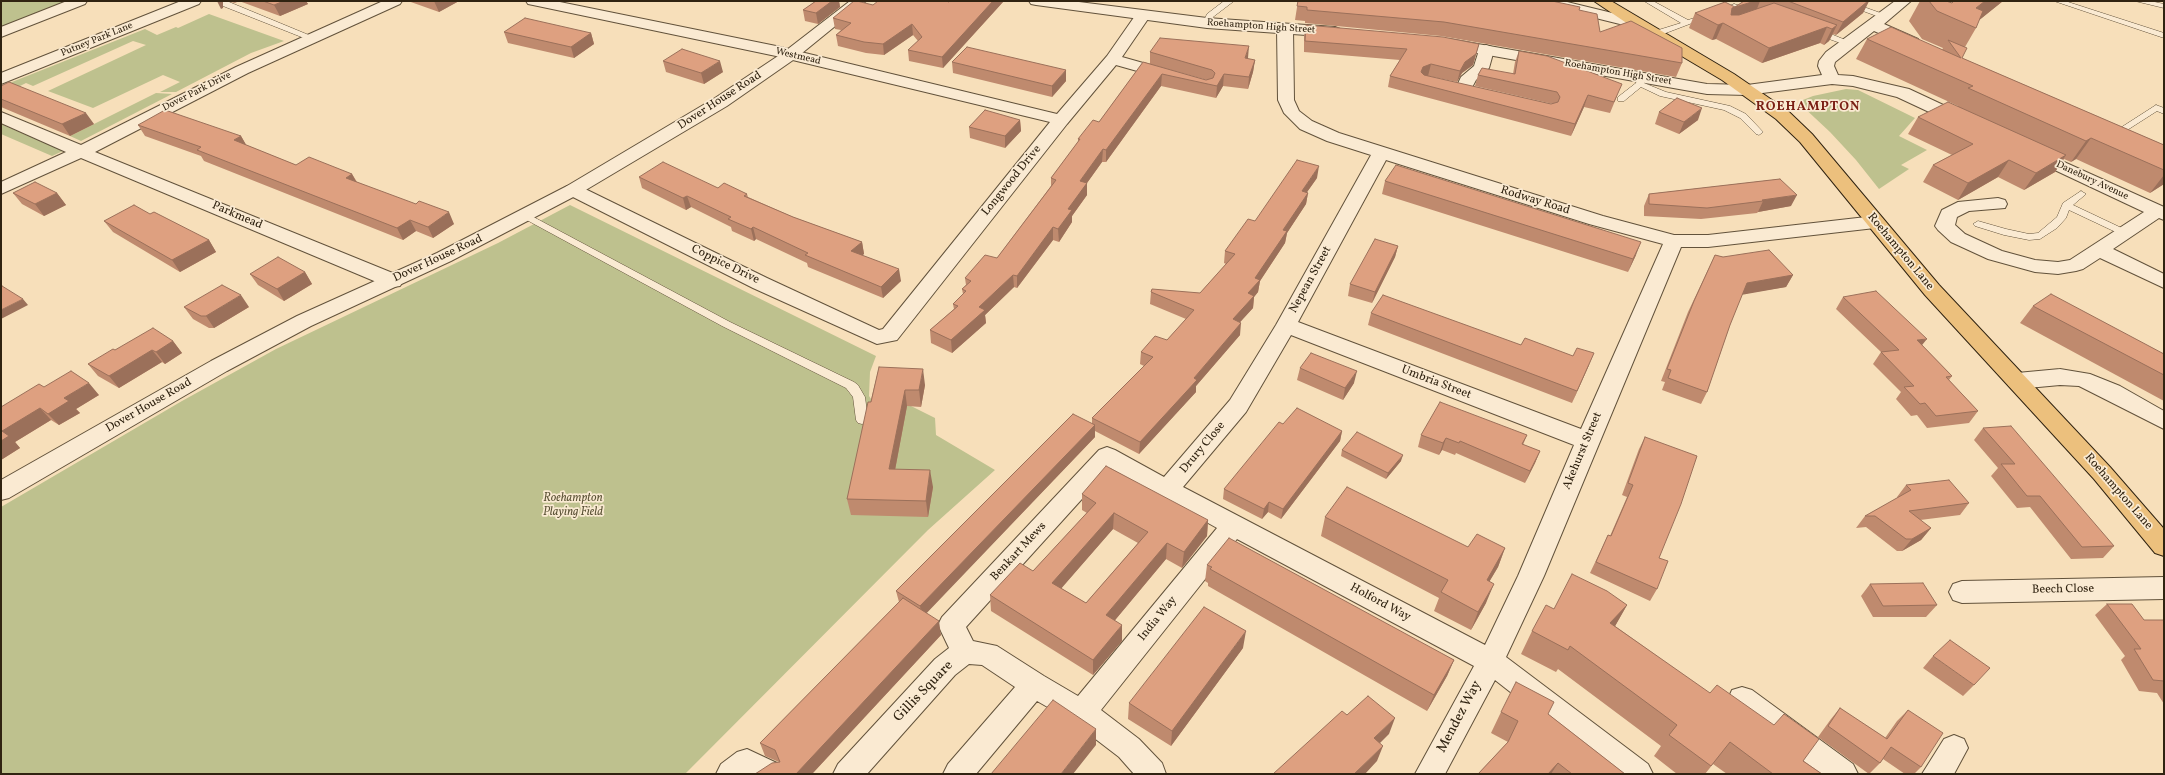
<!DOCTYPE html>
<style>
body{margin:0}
#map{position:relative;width:2165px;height:775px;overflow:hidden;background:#f7dfba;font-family:Vollkorn,serif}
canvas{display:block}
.frame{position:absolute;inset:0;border:2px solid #302311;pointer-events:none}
</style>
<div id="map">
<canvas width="2165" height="775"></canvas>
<div class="frame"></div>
</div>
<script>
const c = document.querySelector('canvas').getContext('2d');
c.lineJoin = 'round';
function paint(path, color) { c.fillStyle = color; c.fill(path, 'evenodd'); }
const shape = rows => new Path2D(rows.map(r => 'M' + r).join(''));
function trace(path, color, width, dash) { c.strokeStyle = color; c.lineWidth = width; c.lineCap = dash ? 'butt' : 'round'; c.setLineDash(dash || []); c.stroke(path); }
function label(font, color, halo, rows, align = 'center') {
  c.font = font + ' Vollkorn,serif'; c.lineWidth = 3.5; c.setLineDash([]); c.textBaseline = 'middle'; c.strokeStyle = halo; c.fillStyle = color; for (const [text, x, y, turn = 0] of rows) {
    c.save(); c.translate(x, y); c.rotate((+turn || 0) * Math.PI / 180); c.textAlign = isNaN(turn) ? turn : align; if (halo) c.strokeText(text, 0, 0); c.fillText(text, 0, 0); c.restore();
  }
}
const green = shape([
 [1,1,67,1,1,27],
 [209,14,284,41,251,53,176,92,160,92,180,82,163,75,93,108,48,91,146,45,133,41,33,86,26,83,16,88,7,84,145,29,157,35,176,27,178,28],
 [1846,89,1858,90,1915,118,1899,136,1927,150,1901,165,1909,169,1879,189,1856,160,1830,132,1800,104,1803,100,1813,96],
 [156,93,172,94,81,141,70,136],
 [1,124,63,151,52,156,1,134],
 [570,205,876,356,870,372,869,396,873,402,877,405,911,406,935,418,936,435,995,470,928,530,685,774,1,774,1,507,182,401,276,349,498,243]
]);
const service = shape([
 [1224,1,1234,1,1213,17,1210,25,1204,25,1203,23,1207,14,1224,1],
 [1644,1,1653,1,1688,20,1704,15,1708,17,1658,36,1652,36,1652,32,1681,23,1644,1],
 [1836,1,1847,1,1889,16,1882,18,1836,1],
 [2054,1,2065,1,2164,33,2164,38,2054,1],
 [2135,1,2150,1,2164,4,2164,8,2135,1],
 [223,2,229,2,316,38,309,40,223,6,223,2],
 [1734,4,1741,6,1720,14,1716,12,1734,4],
 [1815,30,1821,30,1853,43,1846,45,1815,34,1815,30],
 [1638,75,1644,75,1644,83,1666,92,1730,106,1746,114,1763,132,1759,135,1756,134,1740,118,1724,110,1660,96,1641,87,1624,101,1618,101,1618,97,1636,83,1638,75],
 [2156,105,2164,108,2164,114,2157,111,2121,134,2118,135,2114,132,2156,105],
 [2081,191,2086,194,2073,205,2128,231,2130,233,2128,235,2122,235,2069,210,2066,218,2057,228,2040,239,2029,240,2004,235,1975,226,1973,224,1978,221,2006,229,2029,234,2038,233,2057,217,2063,203,2081,191],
 [526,213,730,322,854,382,858,385,865,397,868,420,866,423,862,424,858,423,856,420,853,397,846,388,722,326,523,218,521,216,523,214,526,213]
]);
const minor = shape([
 [67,1,87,1,85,4,1,37,1,27,67,1],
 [181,1,201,1,199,4,1,84,1,73,181,1],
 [383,1,402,1,400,4,248,73,95,152,400,276,403,281,400,286,393,287,386,286,81,158,1,194,1,182,66,152,1,123,1,112,81,145,236,67,383,1],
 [526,1,555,1,776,46,1057,114,1107,56,1137,13,1142,11,1147,13,1150,16,1122,57,1175,72,1177,75,1175,78,1169,80,1116,65,1067,124,897,340,877,344,753,288,567,194,564,190,567,186,573,185,579,186,767,278,879,330,883,329,1050,122,776,56,533,5,528,4,526,1],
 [1895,1,1911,1,1884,24,1918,39,1920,42,1918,45,1906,45,1874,31,1835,62,1834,66,1838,75,1853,76,1909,89,1969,117,1972,121,1969,125,1957,125,1897,97,1853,86,1832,84,1747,95,1741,93,1739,90,1741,87,1747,85,1822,75,1818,66,1819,61,1826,52,1895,1],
 [1285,24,1290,26,1293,29,1294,100,1299,111,1312,121,1339,133,1603,216,1674,235,1708,235,1875,216,1882,218,1884,222,1882,226,1875,228,1708,247,1681,247,1544,576,1506,657,1648,764,1653,774,1615,774,1495,680,1445,774,1415,774,1474,666,1237,539,1101,710,1139,739,1162,763,1166,774,1134,774,1119,757,1072,721,1037,701,976,774,943,774,948,764,1015,687,982,665,969,664,955,675,867,774,833,774,838,764,935,659,949,648,938,625,942,617,1099,450,1107,447,1115,450,1164,477,1230,400,1276,325,1371,155,1327,141,1300,129,1284,113,1278,100,1277,29,1280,26,1285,24],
 [1386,160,1589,224,1663,244,1581,429,1298,322,1386,160],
 [1291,335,1574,445,1518,576,1485,645,1183,487,1246,412,1291,335],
 [1110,468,1217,528,1078,696,1044,676,997,646,973,641,966,627,1110,468],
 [1486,45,1492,47,1494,50,1489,68,1476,80,1469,93,1457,93,1455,90,1461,77,1474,66,1480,47,1486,45],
 [2033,148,2164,207,2164,220,2159,218,2113,249,2164,274,2164,288,2100,258,2083,269,2076,271,2058,274,2035,272,1988,259,1951,242,1938,230,1935,226,1942,210,1958,202,1998,198,2005,200,2007,204,2005,208,1969,211,1957,217,1955,225,1965,234,2002,251,2035,260,2058,262,2070,260,2144,212,2027,157,2024,153,2027,149,2033,148],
 [2060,369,2090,374,2120,386,2164,411,2164,429,2079,386,2060,385,2017,389,2009,386,2006,381,2009,376,2017,373,2060,369],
 [2164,577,2164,599,1962,603,1953,600,1949,592,1953,584,1962,581,2164,577],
 [1742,687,1752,690,1853,764,1858,774,1820,774,1732,708,1728,699,1732,690,1742,687],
 [1954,735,1964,739,1968,748,1954,774,1922,774,1944,739,1954,735],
 [747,749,779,764,784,774,716,774,721,764,737,752,747,749]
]);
const tertiary = shape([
 [850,1,866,1,796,58,727,106,579,194,451,261,311,326,227,371,9,498,1,500,1,480,211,361,297,316,437,253,567,186,715,98,784,52,850,1],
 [1029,1,1071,1,1207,18,1335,27,1340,29,1343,32,1340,35,1335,37,1207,28,1036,5,1031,4,1029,1],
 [1537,1,1563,1,1641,20,1644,23,1641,26,1636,28,1539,4,1537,1],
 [1449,39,1707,84,1747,85,1753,87,1755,90,1753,93,1747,95,1707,94,1443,47,1441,44,1443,41,1449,39]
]);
const trunk = shape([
 [1594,1,1611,1,1734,74,1788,111,1812,134,1939,285,2110,467,2164,529,2164,556,2155,553,2094,479,1925,295,1800,142,1776,119,1722,80,1631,26,1594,1]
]);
const wall = shape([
 [226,1,306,1,308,4,280,16,239,1,235,3],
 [408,1,459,1,439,12],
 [816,1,839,1,840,7,818,24,805,21,803,10],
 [1298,1,1553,1,1580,10,1600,32,1682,63,1676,77,1441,36,1305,23,1305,21,1295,20],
 [1744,1,1869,1,1863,13,1836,35,1833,34,1829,41,1824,45,1820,43,1762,63,1716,39,1712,40,1689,28,1695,13,1735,7],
 [1920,1,1946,1,1952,3,1954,1,2003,1,1979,20,1976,28,1965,47,1962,58,2164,145,2164,184,2150,193,2076,159,2071,162,2064,159,2055,172,2024,190,1998,177,1958,200,1923,182,1933,165,1952,155,1908,134,1918,117,1958,106,1856,59,1867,39,1942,50,1943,48,1922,39,1909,21],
 [949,2,1003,2,943,68,909,61,908,50,918,41,913,35,884,55,866,53,838,46,836,35,841,30,835,29,833,18,873,5],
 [1306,25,1479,44,1473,65,1462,73,1457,82,1428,76,1427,76,1551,104,1553,104,1475,86,1478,75,1513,74,1515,62,1519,51,1617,96,1610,113,1584,107,1571,136,1388,87,1390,76,1400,60,1304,52,1304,36],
 [504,32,591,33,594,44,574,58,508,43],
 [1150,52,1255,60,1253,72,1248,89,1223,86,1216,98,1161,86,1106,162,1102,162,1087,183,1087,195,1072,216,1072,222,1059,242,1053,240,1017,288,1014,287,985,315,986,323,952,353,931,343,930,330,954,309,953,304,963,294,962,289,966,285,965,278,997,258,1051,186,1051,178,1078,142,1078,139,1099,122,1143,62,1206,80,1207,80,1150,64],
 [663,61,723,72,704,84,666,72],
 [952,62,1066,81,1052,97,953,73],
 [1,86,94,124,70,136,1,107],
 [1659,112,1698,120,1679,134,1655,124],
 [1020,120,1021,131,1005,148,970,138,969,127],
 [138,125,241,136,246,145,296,165,352,174,357,182,454,224,433,238,416,231,403,240,204,161,201,156,145,136],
 [639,177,718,188,747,194,748,197,793,217,862,242,864,254,862,255,901,281,883,298,808,267,807,263,756,239,754,241,732,231,731,227,691,207,686,210,642,188],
 [1317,178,1307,192,1308,193,1306,204,1287,233,1285,243,1260,281,1258,292,1254,297,1253,308,1240,322,1240,335,1196,386,1196,392,1139,454,1095,431,1095,437,926,613,941,635,812,774,755,774,779,762,765,756,760,743,899,602,896,591,1092,424,1092,418,1144,366,1140,364,1141,352,1167,340,1186,319,1150,304,1151,292,1200,293,1226,264,1224,263,1225,251,1255,221],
 [1780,179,1791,206,1758,212,1757,213,1701,219,1644,216,1644,206,1649,194],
 [1385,181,1636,255,1628,272,1382,194],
 [13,193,57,193,66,205,44,216,22,204],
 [150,214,209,240,216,252,180,272,113,232,104,221],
 [1398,246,1395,257,1372,303,1348,296,1350,284],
 [1715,255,1723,257,1793,275,1786,287,1742,294,1730,325,1707,392,1701,404,1662,390,1665,382,1661,381,1688,312],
 [305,272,312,284,284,301,258,285,250,274],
 [1843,297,1922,345,1952,376,1949,380,1978,411,1969,423,1927,428,1917,415,1911,416,1896,399,1901,392,1873,364,1881,352,1836,309],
 [2033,306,2164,354,2164,401,2020,323],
 [184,307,249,307,214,328,209,328,193,319],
 [1371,313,1521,345,1589,365,1572,403,1368,325],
 [173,341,182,353,165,364,162,362,119,388,98,376,88,364,115,350],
 [879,367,925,385,921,407,907,406,895,470,933,487,928,517,851,515,847,499],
 [1300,368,1354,383,1343,400,1297,380],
 [44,387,99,395,76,409,80,413,59,425,51,420,15,442,20,448,1,460,1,407],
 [1283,424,1342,431,1340,441,1281,519,1268,512,1262,519,1223,499,1224,489],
 [1983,428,2114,546,2103,558,2071,559,2030,507,2017,508,1991,476,1998,468,1974,440],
 [1421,435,1527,435,1523,445,1540,451,1535,463,1525,483,1456,453,1455,455,1442,450,1439,455,1418,447],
 [1645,437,1659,558,1657,589,1650,601,1590,573,1608,535,1610,536,1627,497,1622,495,1639,449],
 [1342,450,1401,461,1386,479,1341,456],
 [1906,485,1969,503,1960,515,1920,520,1931,528,1921,540,1902,551,1897,551,1866,527,1856,528,1865,516,1898,498,1897,497],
 [1082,494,1208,520,1207,536,1182,568,1166,559,1115,620,1122,641,1093,675,991,611,990,595,1033,571,1087,513,1082,510],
 [1113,529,1138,543,1086,603,1061,588],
 [1325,517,1468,547,1505,548,1498,567,1489,582,1486,603,1471,630,1434,611,1439,598,1321,536],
 [1207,565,1454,660,1447,676,1427,711,1208,586,1208,583,1205,581],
 [1870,584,1937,605,1926,617,1873,617,1861,596],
 [2107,604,2144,620,2164,620,2164,704,2157,693,2139,691,2121,660,2125,656,2095,615],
 [1627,605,1615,626,1822,774,1727,774,1713,764,1705,774,1677,774,1654,756,1661,746,1558,669,1556,672,1521,654,1532,631,1554,609],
 [1243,648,1171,746,1128,719,1129,703],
 [1933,656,1974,685,1963,696,1923,668],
 [1840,708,1885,738,1897,721,1908,710,1921,767,1914,774,1905,774,1883,759,1880,763,1869,774,1818,737,1831,719],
 [1501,712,1548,714,1625,774,1478,774,1508,742,1491,733]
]);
const shadedWall = shape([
 [217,1,223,1,223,8,221,9],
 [284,1,306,1,308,4,280,16,274,5],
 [434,1,459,1,439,12],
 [832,1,839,1,840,7,818,24,816,13],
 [993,1,1003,1,1003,2,943,68,942,57],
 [1755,1,1760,1,1755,14,1726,24,1732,8],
 [1868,1,1869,1,1863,13,1836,35,1843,22],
 [1985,1,2003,1,1972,26,1976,8],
 [1723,23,1716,39,1712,40,1718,25],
 [912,24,913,35,884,55,883,44],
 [1837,25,1829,41,1824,45,1832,29],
 [1827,27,1820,43,1762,63,1769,48],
 [591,33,594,44,574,58,571,47],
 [1479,44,1473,65,1462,73,1457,82,1460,71,1465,62],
 [1249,46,1248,58,1244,70,1245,58],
 [1255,60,1253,72,1248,89,1249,77],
 [720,61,723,72,704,84,701,73],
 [1431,64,1428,76,1421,78,1421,72,1423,67],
 [1066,70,1066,81,1052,97,1052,86],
 [1162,74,1161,86,1106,162,1106,150],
 [1224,74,1223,86,1216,98,1217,86],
 [1588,95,1584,107,1571,136,1575,124],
 [1702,108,1698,120,1679,134,1684,122],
 [86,113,94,124,70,136,62,124],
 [1020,120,1021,131,1005,148,1005,136],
 [241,136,248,148,234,140],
 [2091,138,2076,159,2071,162,2086,141],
 [1103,149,1102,162,1087,183,1087,195,1072,216,1072,222,1059,242,1058,229,1068,209,1080,181],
 [2066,155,2055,172,2024,190,2036,173],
 [2009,160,1998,177,1958,200,1968,183],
 [1319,166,1317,178,1300,202,1302,191],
 [352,174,358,185,346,178],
 [2164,175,2164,184,2150,193],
 [57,193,66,205,44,216,35,204],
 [1308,193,1306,204,1287,233,1285,243,1260,281,1258,292,1254,297,1253,308,1232,331,1233,319,1248,293,1255,278,1283,230],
 [1797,195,1791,206,1758,212,1763,201,1762,200],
 [687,196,691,207,686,210,683,198],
 [449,212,454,224,433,238,428,227],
 [410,220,416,231,403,240,397,228],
 [753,227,756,239,754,241,751,229],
 [1053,227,1053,240,1017,288,1017,276],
 [209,240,216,252,180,272,172,260],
 [862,242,864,254,853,263,851,251],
 [1641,242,1636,255,1628,272,1633,259],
 [1398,246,1395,257,1372,303,1375,292],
 [899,269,901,281,883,298,881,287],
 [305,272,312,284,284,301,277,289],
 [1013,275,1014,287,985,315,986,323,952,353,951,340,979,307],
 [1793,275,1786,287,1741,295,1747,283],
 [241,295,249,307,214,328,206,316],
 [23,299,28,305,1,319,1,310],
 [1241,323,1240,335,1196,386,1196,392,1139,454,1140,442],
 [1927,339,1918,350,1917,340],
 [173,341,182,353,165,364,156,352],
 [152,350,162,362,119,388,109,376],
 [1594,353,1589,365,1572,403,1577,391],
 [923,369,925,385,921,407,919,390],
 [1357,371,1354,383,1343,400,1345,388],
 [89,383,99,395,76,409,80,413,59,425,48,414,64,398],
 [905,390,907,406,892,486,889,469],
 [40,408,51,420,15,442,20,448,1,460,1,441,2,431],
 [1095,425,1095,437,922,618,920,606],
 [1342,431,1340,441,1281,519,1283,509],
 [1446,438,1442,450,1439,455,1443,443],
 [1540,451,1535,463,1525,483,1530,471],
 [1403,455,1401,461,1386,479,1388,473],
 [930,470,933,487,928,517,926,501],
 [1269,502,1268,512,1262,519,1264,509],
 [1114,513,1113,529,1053,598,1052,583],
 [1208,520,1207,536,1182,568,1184,552],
 [1931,528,1921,540,1902,551,1912,539],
 [1167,543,1166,559,1106,631,1106,615],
 [1505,548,1498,567,1479,599,1487,580],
 [1494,584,1486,603,1471,630,1478,612],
 [1627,605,1614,628,1610,623],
 [939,621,941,635,812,774,796,774],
 [1122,625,1122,641,1093,675,1093,660],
 [1246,631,1243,648,1171,746,1172,731],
 [1454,660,1447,676,1427,711,1434,695],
 [1395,718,1389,734,1369,754,1374,738],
 [1096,729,1096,745,1073,774,1061,774],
 [1383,746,1377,761,1365,774,1354,774],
 [1558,763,1551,774,1548,774]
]);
const building = shape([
 [263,1,284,1,274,5,263,1],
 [816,1,832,1,816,13,803,10,816,1],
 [854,1,857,1,873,5,878,1,946,1,949,2,950,1,993,1,942,57,908,50,922,37,912,24,883,44,864,42,836,35,851,23,833,18,854,1],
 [1298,1,1552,1,1580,7,1579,10,1597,14,1600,32,1631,21,1682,48,1682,63,1444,22,1307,10,1307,7,1297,6,1298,1],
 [1744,1,1755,1,1732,8,1731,15,1739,15,1774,3,1837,25,1832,29,1827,27,1769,48,1723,23,1718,25,1695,13,1725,2,1735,7,1744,1],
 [1788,1,1868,1,1843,22,1788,1],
 [1929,1,1946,1,1952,3,1954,1,1985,1,1976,8,1983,11,1976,28,1937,11,1929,1],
 [525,18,591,33,571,47,504,32,525,18],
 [1306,25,1443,37,1479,44,1476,54,1465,62,1460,71,1431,64,1423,67,1421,72,1424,75,1551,104,1558,102,1560,97,1557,92,1478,75,1482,68,1515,74,1519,51,1547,56,1622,84,1614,102,1588,95,1575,124,1390,76,1407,49,1305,41,1306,25],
 [1891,27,1961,58,1948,40,1967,48,1962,58,2164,145,2164,170,2091,138,2086,141,1968,88,1973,86,1867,39,1891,27],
 [1160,38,1249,46,1245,58,1255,60,1249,77,1224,74,1217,86,1162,74,1106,150,1103,149,1080,181,1087,183,1068,209,1072,210,1058,229,1053,227,1017,276,1013,275,979,307,985,310,951,340,930,330,958,306,953,304,966,291,962,289,971,281,965,278,985,255,997,258,1056,180,1051,178,1080,139,1078,139,1093,120,1099,122,1143,62,1206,80,1213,78,1215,73,1212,70,1150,52,1160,38],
 [967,47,1066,70,1052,86,952,62,967,47],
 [682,49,720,61,701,73,663,61,682,49],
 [9,82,86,113,62,124,1,99,1,86,9,82],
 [1677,98,1702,108,1684,122,1659,112,1677,98],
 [1948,102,2066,155,2036,173,2009,160,1968,183,1933,165,1973,144,1918,117,1948,102],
 [165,110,241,136,234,140,296,165,309,157,352,174,346,178,416,204,419,201,449,212,428,227,410,220,397,228,197,150,201,147,138,125,165,110],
 [985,110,1020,120,1005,136,969,127,985,110],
 [1297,160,1319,166,1302,191,1308,193,1283,230,1287,231,1255,278,1260,280,1248,293,1254,296,1233,319,1241,323,1194,378,1197,380,1140,442,1092,418,1153,357,1141,352,1155,336,1167,340,1194,310,1151,292,1152,289,1200,293,1235,254,1225,251,1248,219,1255,221,1297,160],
 [663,162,718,188,724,183,747,194,744,196,793,217,862,242,851,251,899,269,881,287,805,255,808,253,753,227,751,229,728,219,731,217,687,196,683,198,639,177,663,162],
 [1396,165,1641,242,1633,259,1385,181,1396,165],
 [1780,179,1797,195,1762,200,1763,201,1707,208,1649,204,1649,194,1780,179],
 [35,182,57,193,35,204,13,193,35,182],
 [134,205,150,214,154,212,209,240,172,260,104,221,134,205],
 [1375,239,1398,246,1375,292,1350,284,1375,239],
 [1769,250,1793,275,1747,283,1730,325,1707,392,1668,378,1671,370,1667,369,1694,301,1715,255,1723,257,1769,250],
 [278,257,305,272,277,289,250,274,278,257],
 [222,285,241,295,206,316,201,316,184,307,222,285],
 [2,286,23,299,1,310,1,287,2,286],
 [1876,291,1927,339,1917,340,1952,376,1946,377,1978,411,1936,416,1925,403,1920,404,1904,387,1914,386,1881,352,1899,350,1843,297,1876,291],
 [2051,294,2164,354,2164,375,2033,306,2051,294],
 [1383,295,1521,345,1525,338,1573,356,1577,348,1594,353,1577,391,1371,313,1383,295],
 [153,328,173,341,156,352,152,350,109,376,88,364,113,349,115,350,153,328],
 [1311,353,1357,371,1345,388,1300,368,1311,353],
 [879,367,923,369,919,390,905,390,889,469,930,470,926,501,847,499,868,402,871,402,879,367],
 [71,371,89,383,64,398,69,401,48,414,40,408,2,431,9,436,1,441,1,407,39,384,44,387,71,371],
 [1440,402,1527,435,1522,444,1540,451,1530,471,1460,441,1459,443,1446,438,1443,443,1421,435,1440,402],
 [1297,408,1342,431,1283,509,1269,502,1264,509,1224,489,1279,422,1283,424,1297,408],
 [1073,414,1095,425,920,606,896,591,1073,414],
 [2011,426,2114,546,2082,547,2040,496,2027,496,2001,464,2015,464,1983,428,2011,426],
 [1357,432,1403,455,1388,473,1342,450,1357,432],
 [1645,437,1697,456,1681,504,1659,558,1668,561,1657,589,1596,562,1608,535,1611,536,1633,485,1628,483,1645,437],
 [1106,466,1208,520,1184,552,1167,543,1106,615,1122,625,1093,660,990,595,1020,563,1033,571,1096,503,1082,494,1106,466],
 [1114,513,1148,532,1086,603,1052,583,1114,513],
 [1949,480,1969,503,1909,511,1931,528,1912,539,1906,539,1875,516,1865,516,1911,490,1906,485,1949,480],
 [1347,487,1468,547,1477,534,1505,548,1487,580,1494,584,1478,612,1441,592,1448,580,1325,517,1347,487],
 [1229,538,1454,660,1434,695,1210,569,1212,567,1207,565,1229,538],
 [1572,574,1607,591,1627,605,1610,623,1710,693,1717,685,1774,725,1784,714,1819,739,1803,761,1822,774,1773,774,1730,742,1711,766,1669,735,1677,725,1570,646,1568,650,1532,631,1546,605,1554,609,1572,574],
 [1923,583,1937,605,1883,606,1870,584,1923,583],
 [903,598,939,621,796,774,755,774,772,763,780,762,775,750,760,743,903,598],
 [2107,604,2132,604,2144,620,2164,620,2164,681,2153,680,2134,649,2141,649,2107,604],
 [1204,607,1246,631,1172,731,1129,703,1204,607],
 [1950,640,1990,668,1974,685,1933,656,1950,640],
 [1516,682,1554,702,1548,714,1625,774,1572,774,1558,763,1548,774,1478,774,1508,742,1518,721,1501,712,1516,682],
 [1368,696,1395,718,1374,738,1383,746,1354,774,1273,774,1342,711,1347,715,1368,696],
 [1053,700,1096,729,1061,774,991,774,1053,700],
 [1840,708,1887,739,1908,710,1943,733,1921,767,1891,747,1880,763,1828,726,1840,708]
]);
const farStreetnames = [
 ["Roehampton High Street",1261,27,4],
 ["Putney Park Lane",97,40,-22],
 ["Westmead",798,57,13],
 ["Roehampton High Street",1618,73,10],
 ["Dover Park Drive",197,92,-27],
 ["Danebury Avenue",2092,181,25]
];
const streetNames = [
 ["Dover House Road",720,101,-33],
 ["Longwood Drive",1012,181,-51],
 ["Rodway Road",1535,201,17],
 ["Parkmead",237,216,23],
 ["Roehampton Lane",1900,252,50],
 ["Dover House Road",438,259,-25],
 ["Coppice Drive",725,265,26],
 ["Nepean Street",1311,280,-61],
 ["Umbria Street",1436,383,21],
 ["Dover House Road",149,406,-30],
 ["Drury Close",1203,448,-50],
 ["Akehurst Street",1583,451,-67],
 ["Roehampton Lane",2118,492,49],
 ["Benkart Mews",1019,552,-47],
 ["Beech Close",2063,590,-1],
 ["Holford Way",1380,603,28],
 ["India Way",1158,619,-51]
];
const parkNames = [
 ["Roehampton",573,499],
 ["Playing Field",573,513]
];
const farDistrictnames = [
 ["ROEHAMPTON",1808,108]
];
const nearStreetnames = [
 ["Gillis Square",924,692,-46],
 ["Mendez Way",1460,717,-62]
];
paint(green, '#bec18e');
trace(service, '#62523b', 1);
trace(minor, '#62523b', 2);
trace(tertiary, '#62523b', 2);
trace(trunk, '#302311', 2);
paint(service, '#faead2');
paint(minor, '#faead2');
paint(tertiary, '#faead2');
paint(trunk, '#ecc07d');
paint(wall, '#bf8a6e');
paint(shadedWall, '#9b705a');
paint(building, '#dea080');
trace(building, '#9b705a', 1);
label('10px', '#302311', '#faead2', farStreetnames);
label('12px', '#302311', '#faead2', streetNames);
label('italic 12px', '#5b5236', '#faead2', parkNames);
c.letterSpacing = '1px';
label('bold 13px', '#7a1f14', '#faead2', farDistrictnames);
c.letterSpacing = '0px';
label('14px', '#302311', '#faead2', nearStreetnames);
</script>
